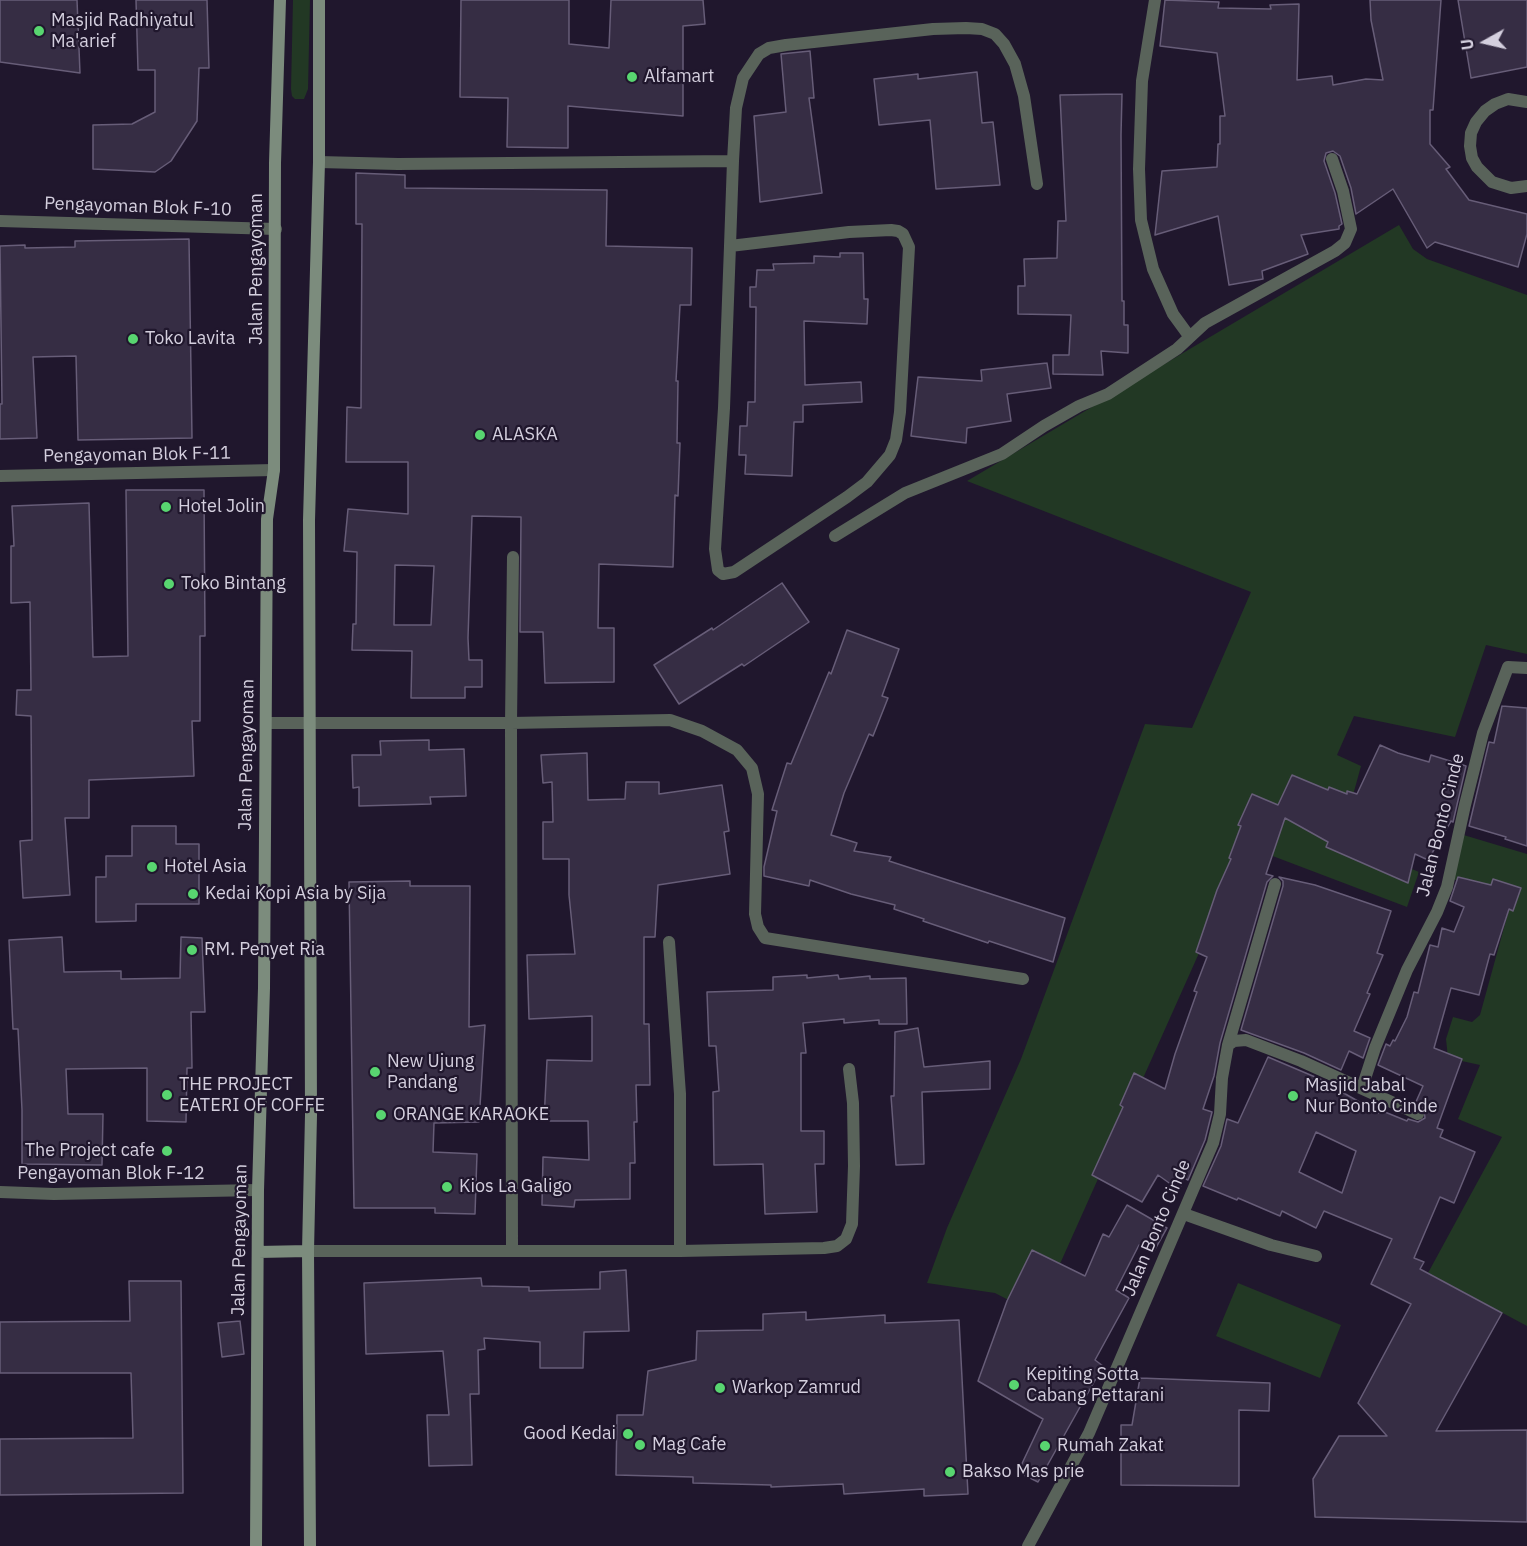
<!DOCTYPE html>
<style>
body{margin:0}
#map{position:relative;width:1527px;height:1546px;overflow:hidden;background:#20172d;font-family:"IBM Plex Sans",sans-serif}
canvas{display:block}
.north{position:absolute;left:1455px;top:12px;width:60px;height:60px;-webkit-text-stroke:4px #20172d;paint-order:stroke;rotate:262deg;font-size:16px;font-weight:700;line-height:24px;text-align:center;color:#d4cfde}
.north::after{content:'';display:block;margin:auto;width:21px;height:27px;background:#d4cfde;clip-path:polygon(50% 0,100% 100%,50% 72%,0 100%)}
</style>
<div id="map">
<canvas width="1527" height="1546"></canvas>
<div class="north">U</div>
</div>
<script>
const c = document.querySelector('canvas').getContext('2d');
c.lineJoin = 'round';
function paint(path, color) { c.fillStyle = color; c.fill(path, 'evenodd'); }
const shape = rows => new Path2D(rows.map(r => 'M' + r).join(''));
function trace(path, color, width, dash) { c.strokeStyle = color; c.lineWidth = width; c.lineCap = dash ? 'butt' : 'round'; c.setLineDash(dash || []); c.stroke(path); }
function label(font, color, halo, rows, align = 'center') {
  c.font = font + ' "IBM Plex Sans",sans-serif'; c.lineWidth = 4.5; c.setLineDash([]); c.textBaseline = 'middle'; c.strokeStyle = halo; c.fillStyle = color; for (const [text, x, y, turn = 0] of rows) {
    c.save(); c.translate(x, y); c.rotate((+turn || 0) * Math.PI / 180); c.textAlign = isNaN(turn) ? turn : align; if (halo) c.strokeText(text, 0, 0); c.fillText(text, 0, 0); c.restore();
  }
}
const green = shape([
 [293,0,310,0,308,89,304,99,295,99,292,96,291,89],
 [1399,225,1413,249,1427,259,1527,295,1527,654,1486,645,1455,737,1354,716,1337,755,1361,766,1350,806,1360,847,1419,872,1407,907,1241,844,1212,924,1055,1275,1022,1307,995,1293,927,1283,947,1228,1021,1059,1145,724,1192,728,1251,592,967,481],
 [1457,833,1527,854,1527,1326,1428,1273,1502,1137,1458,1119,1480,1065,1448,1058,1446,1039,1453,1017,1472,1022,1480,1015,1513,895,1448,878],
 [1238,1283,1341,1325,1320,1378,1216,1336]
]);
const building = shape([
 [0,0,77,0,80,73,0,62,0,0],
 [136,0,207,0,209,68,199,68,197,121,171,161,155,172,93,169,93,125,132,124,155,112,155,70,138,70,136,0],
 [461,0,569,0,569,44,609,48,611,0,703,0,705,24,683,26,683,116,568,106,568,148,507,147,508,98,460,97,461,0],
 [1165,0,1219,2,1218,8,1271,9,1270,5,1299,4,1297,80,1332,76,1333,85,1366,79,1383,80,1371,20,1370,0,1441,0,1433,110,1430,110,1430,144,1450,167,1446,169,1469,200,1527,214,1527,234,1518,267,1435,242,1427,248,1393,189,1356,214,1351,188,1340,156,1333,151,1326,153,1324,161,1335,193,1342,224,1339,226,1339,229,1301,235,1308,254,1262,271,1263,279,1229,285,1218,216,1155,235,1162,171,1217,167,1218,144,1220,144,1220,116,1225,116,1217,53,1160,46,1165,0],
 [1458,0,1527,0,1527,67,1471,78,1458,0],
 [810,51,814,98,809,98,822,193,760,202,754,116,786,112,781,54,810,51],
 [977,72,982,123,993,122,1000,185,936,189,930,120,879,125,874,79,918,74,918,79,977,72],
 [1122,94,1121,135,1122,301,1124,301,1124,325,1128,325,1128,353,1101,351,1103,375,1053,374,1053,355,1069,355,1071,315,1018,314,1018,286,1025,286,1024,259,1057,258,1058,221,1066,221,1060,95,1122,94],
 [356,173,405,175,405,188,607,190,606,246,692,248,691,305,680,305,676,381,678,381,677,443,680,443,678,496,675,495,673,567,599,564,598,628,614,628,614,682,545,683,543,632,520,632,521,517,472,516,468,638,469,660,482,660,482,687,465,687,465,698,411,698,412,651,352,650,353,624,356,624,357,552,344,551,348,509,408,514,408,462,346,462,347,407,361,408,362,224,356,224,356,173],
 [395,565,434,566,431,625,394,625,395,565],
 [189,239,192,438,78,440,76,356,33,357,37,438,0,439,0,404,2,404,0,246,25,245,25,248,75,247,75,241,189,239],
 [840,253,863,253,864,299,868,299,867,324,804,321,805,385,861,382,862,402,803,405,803,422,794,422,792,476,745,474,746,455,739,455,740,426,747,426,748,402,755,402,756,307,750,307,750,287,756,287,757,270,774,270,773,264,814,263,814,256,840,257,840,253],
 [1047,363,1051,388,1007,394,1011,421,967,428,966,443,911,436,918,377,982,381,981,370,1047,363],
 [126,490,204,490,205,636,200,636,200,721,192,721,194,776,89,780,89,818,65,818,70,895,23,898,20,841,32,840,31,716,16,715,17,690,31,690,30,602,11,603,11,546,14,546,12,506,89,503,93,657,128,656,126,490],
 [782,583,809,622,744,666,742,664,679,704,654,665,712,628,713,630,782,583],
 [847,630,899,649,882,696,888,698,873,736,869,734,844,793,831,835,857,843,854,851,891,857,889,861,1065,918,1053,962,989,941,988,943,923,921,924,919,894,909,895,905,851,894,810,880,809,886,764,876,764,867,777,811,772,810,787,763,791,764,829,672,831,674,847,630],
 [1502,706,1527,708,1527,846,1505,839,1506,837,1469,826,1489,742,1494,743,1502,706],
 [429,740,429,750,464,749,466,796,430,797,431,804,359,806,359,787,353,788,352,755,381,755,380,741,429,740],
 [1380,745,1398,753,1429,762,1431,755,1466,766,1453,822,1451,821,1428,860,1415,854,1408,883,1326,847,1328,842,1285,818,1266,874,1273,876,1267,882,1220,1043,1214,1076,1203,1109,1212,1112,1205,1140,1188,1180,1184,1178,1179,1190,1158,1175,1142,1202,1092,1175,1123,1107,1120,1105,1134,1073,1165,1089,1175,1054,1197,992,1194,991,1207,957,1196,952,1217,890,1231,859,1229,858,1241,826,1238,825,1252,794,1278,805,1292,775,1328,790,1329,787,1347,794,1347,791,1357,794,1380,745],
 [587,753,588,800,625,799,626,782,659,782,659,794,722,785,729,831,724,832,730,874,658,885,655,937,644,937,644,1024,649,1024,650,1085,636,1085,637,1122,634,1122,635,1163,630,1163,630,1199,575,1200,574,1207,542,1205,543,1157,589,1160,588,1121,544,1121,547,1060,592,1061,592,1016,529,1019,527,955,575,954,569,895,569,859,543,859,543,822,553,822,552,782,543,783,541,755,587,753],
 [132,826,176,826,176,844,199,844,199,904,136,904,136,921,96,922,96,877,106,877,106,856,132,856,132,826],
 [1279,877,1315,885,1391,911,1377,953,1383,955,1367,993,1370,994,1354,1031,1370,1038,1363,1058,1349,1051,1341,1070,1304,1053,1241,1030,1283,886,1283,881,1279,877],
 [1458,877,1491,885,1493,879,1521,888,1513,911,1509,909,1494,955,1490,954,1479,995,1451,988,1434,1048,1462,1059,1437,1128,1443,1130,1440,1137,1475,1152,1454,1203,1440,1197,1414,1258,1424,1262,1420,1269,1502,1313,1436,1431,1527,1430,1527,1522,1315,1517,1313,1479,1339,1436,1387,1436,1358,1403,1411,1304,1371,1284,1392,1239,1324,1211,1316,1228,1282,1211,1280,1216,1238,1198,1237,1200,1203,1186,1221,1146,1227,1119,1238,1123,1268,1057,1334,1085,1333,1087,1379,1113,1380,1110,1407,1121,1408,1119,1418,1122,1425,1118,1424,1109,1415,1104,1423,1086,1378,1065,1386,1044,1390,1046,1393,1040,1395,1041,1407,1017,1414,992,1418,993,1430,945,1438,947,1442,928,1454,932,1464,907,1450,901,1458,877],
 [1316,1132,1356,1151,1342,1193,1299,1172,1316,1132],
 [410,881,410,886,470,886,469,1027,485,1025,479,1122,434,1123,433,1152,477,1154,475,1214,435,1213,435,1208,354,1208,349,882,410,881],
 [62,937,64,972,121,971,121,979,180,978,181,937,202,938,205,1012,191,1012,192,1068,187,1068,186,1122,147,1121,147,1068,66,1069,68,1114,103,1114,102,1165,22,1164,22,1110,18,1029,13,1029,9,940,62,937],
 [807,975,807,978,838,975,839,979,870,976,870,979,906,978,907,1024,879,1024,879,1020,844,1023,844,1019,803,1023,806,1053,801,1053,801,1131,824,1131,824,1164,815,1164,817,1212,765,1214,763,1164,714,1165,713,1092,719,1091,716,1046,709,1046,707,992,773,990,773,977,807,975],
 [918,1028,924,1067,990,1061,990,1089,922,1092,924,1164,896,1165,891,1096,894,1096,895,1032,918,1028],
 [1127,1205,1167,1228,1153,1253,1139,1245,1116,1290,1129,1298,1095,1360,1103,1366,1038,1482,1018,1472,1043,1419,978,1381,1007,1301,1032,1250,1085,1276,1103,1234,1109,1237,1127,1205],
 [626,1270,629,1331,584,1332,583,1368,540,1368,540,1342,484,1338,485,1349,478,1350,479,1394,470,1394,472,1465,429,1466,427,1415,449,1415,443,1351,366,1354,364,1283,481,1278,482,1286,529,1287,529,1291,600,1289,600,1272,626,1270],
 [129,1281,181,1281,183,1493,0,1495,0,1439,133,1438,131,1373,0,1373,0,1322,130,1321,129,1281],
 [806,1312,806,1320,885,1315,885,1323,959,1320,968,1494,924,1496,924,1489,844,1494,843,1484,771,1487,771,1485,693,1483,693,1477,616,1475,617,1415,643,1415,648,1371,696,1360,697,1331,763,1330,763,1314,806,1312],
 [240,1321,244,1354,222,1357,218,1323,240,1321],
 [1140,1378,1270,1383,1269,1411,1239,1410,1239,1486,1121,1485,1121,1425,1132,1425,1140,1378]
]);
const street = shape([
 [1155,0,1142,81,1139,169,1141,220,1153,269,1173,314,1189,336],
 [1527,102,1508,99,1495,104,1485,111,1476,122,1471,133,1470,146,1472,158,1477,167,1492,182,1511,188,1527,186],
 [319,162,398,164,733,161],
 [0,221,276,229],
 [730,246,849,232,891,230,898,231,903,234,909,247,900,412,896,440,890,455,867,482,847,497,734,572,723,574,718,570,715,549,724,408,730,246,733,161,736,108,743,78,759,54,769,48,786,45,933,29,966,28,982,29,995,34,1004,44,1015,64,1024,96,1037,184],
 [0,476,274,470],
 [835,536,905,493,1002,454,1044,426,1079,406,1108,394,1177,349,1205,323,1335,251,1345,243,1351,229,1343,191,1332,159],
 [266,723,511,723,670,720,702,731,737,750,752,768,758,794,755,914,758,927,765,938,1023,979],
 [669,942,680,1094,680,1251],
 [1228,1045,1234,1041,1246,1040,1301,1061,1418,1114],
 [1362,1088,1375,1048,1407,970,1437,912,1447,887,1465,805,1483,733,1508,667,1527,668],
 [0,1192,54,1194,258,1190],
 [1184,1214,1271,1245,1316,1256],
 [308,1251,680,1251,824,1248,837,1246,846,1239,852,1224,854,1166,853,1103,849,1069],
 [512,1251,511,723,513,557],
 [1028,1546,1089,1433,1213,1143,1220,1114,1222,1078,1228,1045,1275,884]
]);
const secondary = shape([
 [258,1252,308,1251],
 [256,1546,258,1190,264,988,267,519,274,470,275,163,280,0],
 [310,1546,308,1251,311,1115,309,520,319,162,319,0]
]);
const markers = [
 [39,31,6,"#58d570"],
 [632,77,6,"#58d570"],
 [133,339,6,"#58d570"],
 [480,435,6,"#58d570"],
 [166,507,6,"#58d570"],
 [169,584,6,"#58d570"],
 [152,867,6,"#58d570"],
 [193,894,6,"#58d570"],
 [192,950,6,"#58d570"],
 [375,1072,6,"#58d570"],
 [167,1095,6,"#58d570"],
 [1293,1096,6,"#58d570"],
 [381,1115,6,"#58d570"],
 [167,1151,6,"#58d570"],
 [447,1187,6,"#58d570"],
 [1014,1385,6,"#58d570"],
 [720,1388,6,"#58d570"],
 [628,1434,6,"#58d570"],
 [640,1445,6,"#58d570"],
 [1045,1446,6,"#58d570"],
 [950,1472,6,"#58d570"]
];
const poiNames = [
 ["Masjid Radhiyatul",51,21],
 ["Ma'arief",51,42],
 ["Alfamart",644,77],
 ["Toko Lavita",145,339],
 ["ALASKA",492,435],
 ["Hotel Jolin",178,507],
 ["Toko Bintang",181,584],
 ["Hotel Asia",164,867],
 ["Kedai Kopi Asia by Sija",205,894],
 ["RM. Penyet Ria",204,950],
 ["New Ujung",387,1062],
 ["Pandang",387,1083],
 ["THE PROJECT",179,1085],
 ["EATERI OF COFFE",179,1106],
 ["Masjid Jabal",1305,1086],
 ["Nur Bonto Cinde",1305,1107],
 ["ORANGE KARAOKE",393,1115],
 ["The Project cafe",155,1151,"right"],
 ["Kios La Galigo",459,1187],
 ["Kepiting Sotta",1026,1375],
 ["Cabang Pettarani",1026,1396],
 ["Warkop Zamrud",732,1388],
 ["Good Kedai",616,1434,"right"],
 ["Mag Cafe",652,1445],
 ["Rumah Zakat",1057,1446],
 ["Bakso Mas prie",962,1472]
];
const streetNames = [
 ["Pengayoman Blok F-10",138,207,2],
 ["Jalan Pengayoman",257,269,-90],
 ["Pengayoman Blok F-11",137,455,-1],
 ["Jalan Pengayoman",247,755,-89],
 ["Jalan Bonto Cinde",1441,825,-76],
 ["Pengayoman Blok F-12",111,1174],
 ["Jalan Bonto Cinde",1157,1228,-67],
 ["Jalan Pengayoman",240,1240,-89]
];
paint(green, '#223824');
paint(building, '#362d44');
trace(building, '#675d78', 1.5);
trace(street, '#59635a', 12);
trace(secondary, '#7c8c7d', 12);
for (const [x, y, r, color] of markers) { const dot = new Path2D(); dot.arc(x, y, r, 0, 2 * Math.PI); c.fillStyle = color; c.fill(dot); trace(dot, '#20172d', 2); }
label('18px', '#d4cfde', '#20172d', poiNames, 'left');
label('18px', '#d4cfde', '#20172d', streetNames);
</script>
